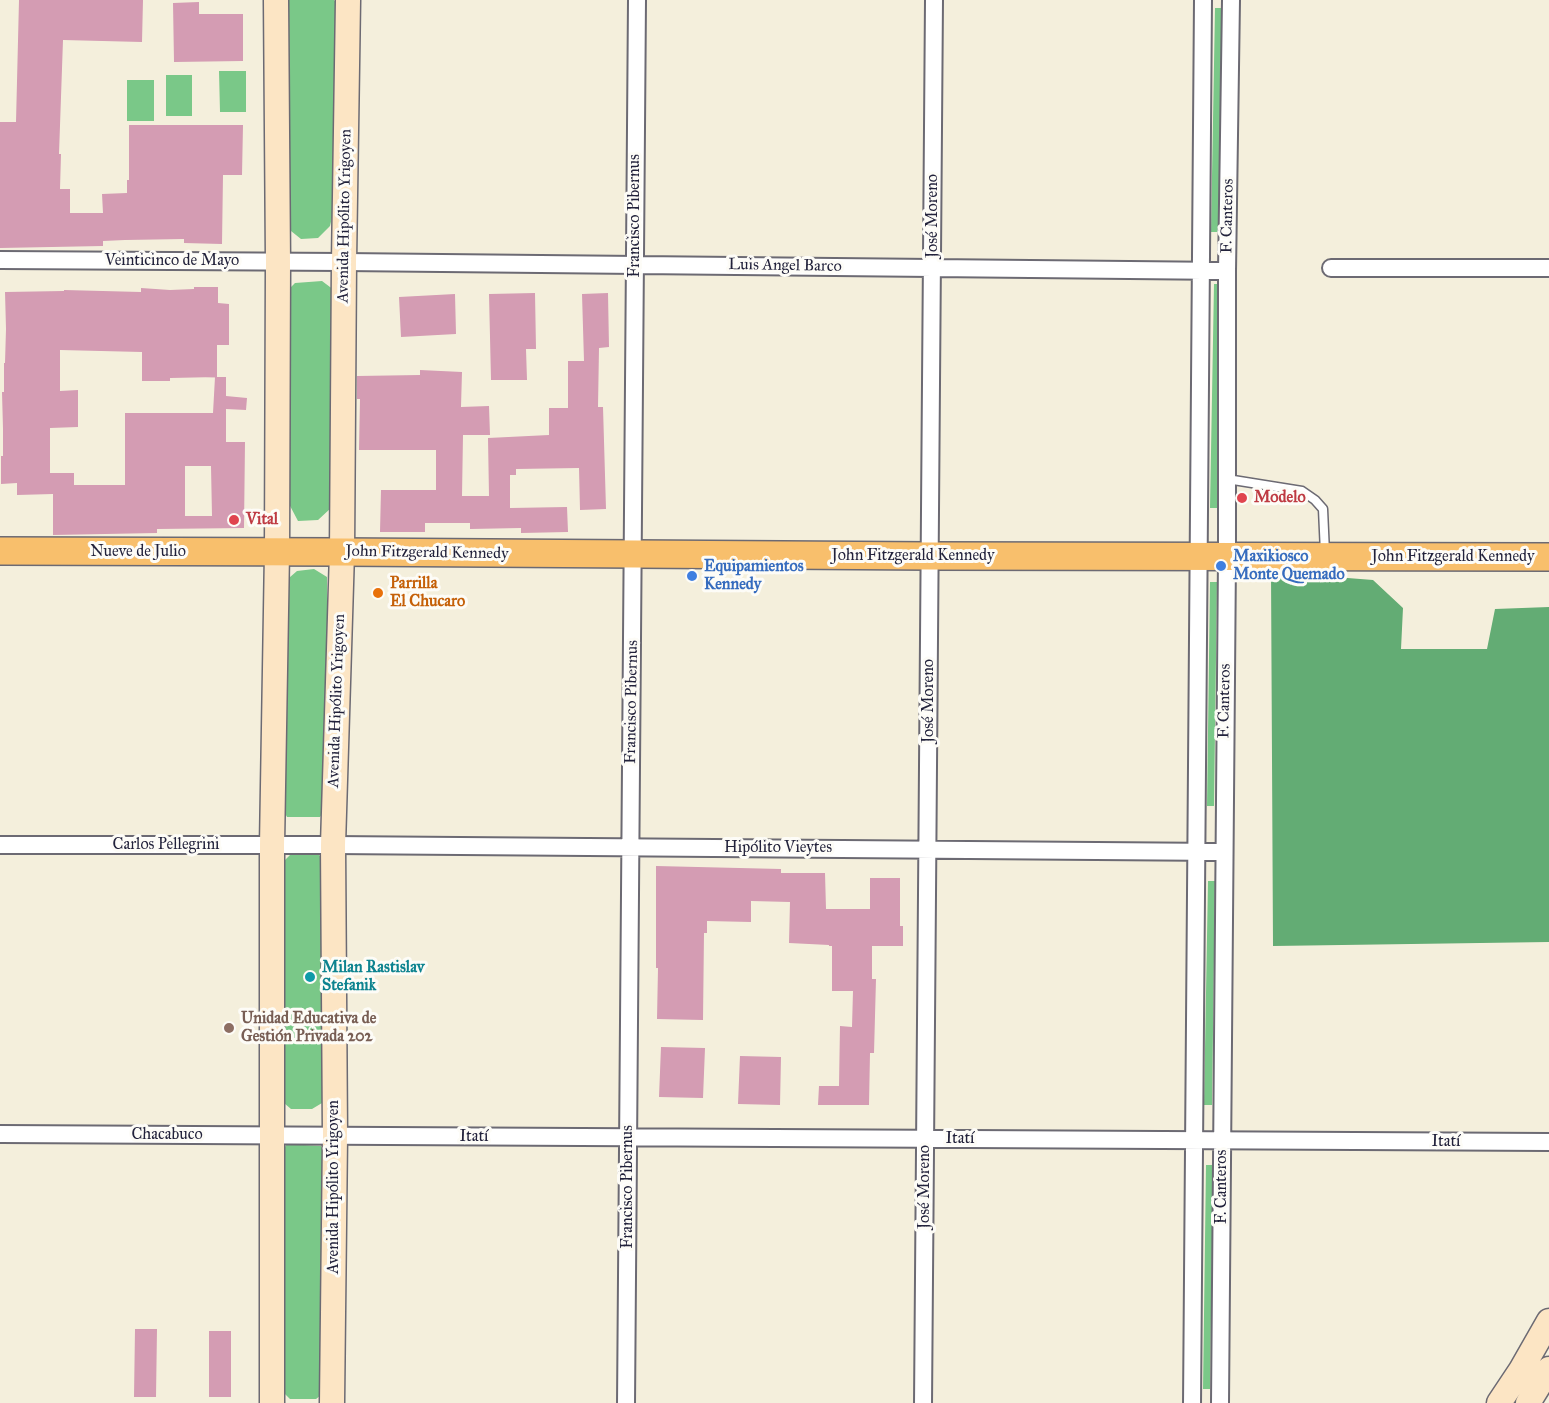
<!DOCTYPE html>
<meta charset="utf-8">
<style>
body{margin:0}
canvas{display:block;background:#f4efdc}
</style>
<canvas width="1549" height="1403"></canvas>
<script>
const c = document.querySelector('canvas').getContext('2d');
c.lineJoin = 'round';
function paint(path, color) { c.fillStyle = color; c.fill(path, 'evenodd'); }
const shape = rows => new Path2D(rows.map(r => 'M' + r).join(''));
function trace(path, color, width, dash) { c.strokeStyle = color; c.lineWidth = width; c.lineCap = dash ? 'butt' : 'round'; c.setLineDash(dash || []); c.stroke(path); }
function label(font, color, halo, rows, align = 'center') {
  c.font = font + ' "IM FELL Great Primer",serif'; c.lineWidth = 6; c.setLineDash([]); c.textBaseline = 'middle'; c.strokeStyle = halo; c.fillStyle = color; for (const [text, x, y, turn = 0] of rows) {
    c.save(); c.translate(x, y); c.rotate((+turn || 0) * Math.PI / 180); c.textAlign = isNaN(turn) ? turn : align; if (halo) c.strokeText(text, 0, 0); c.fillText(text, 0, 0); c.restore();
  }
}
const green = shape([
 [285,0,334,0,337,4,333,213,330,226,318,238,301,239,291,231,288,218],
 [1215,8,1222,8,1219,232,1211,232],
 [219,71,246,71,246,112,220,112],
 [166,75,192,75,192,116,166,116],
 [127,80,154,80,154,121,127,121],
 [322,281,334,290,331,508,318,520,298,521,288,502,286,292,295,283],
 [1214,284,1221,284,1217,508,1210,508],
 [314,569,327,577,327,807,320,817,287,817,282,808,282,584,297,571],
 [1210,582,1217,582,1214,806,1207,806],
 [317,854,327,860,327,1100,312,1109,291,1109,284,1103,284,861,290,855],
 [1208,881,1215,881,1212,1105,1204,1105],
 [287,1144,321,1146,326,1156,325,1392,316,1399,290,1399,279,1388,280,1154],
 [1206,1165,1213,1165,1210,1389,1203,1389]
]);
const forest = shape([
 [1271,572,1373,580,1403,608,1401,649,1487,649,1495,609,1549,607,1549,942,1273,946]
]);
const building = shape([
 [19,0,143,0,142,42,63,40,59,154,61,154,60,189,70,189,70,213,103,213,102,194,127,193,127,180,129,180,129,125,243,125,242,175,223,175,222,244,184,243,184,239,125,240,103,241,103,246,0,248,0,122,16,122],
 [199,2,199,14,243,14,243,61,174,62,173,3],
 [194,287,218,287,218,303,229,304,229,345,217,345,217,377,170,378,170,381,142,381,142,352,60,350,60,391,78,390,78,427,50,428,50,473,74,473,74,485,125,485,125,413,213,413,215,377,226,377,226,396,247,398,246,410,226,409,226,442,245,442,244,528,157,529,157,533,53,535,53,494,17,495,17,483,1,484,1,456,3,456,3,429,2,392,4,392,4,363,5,363,6,329,5,292,64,291,64,290,141,292,141,288,170,290,194,289],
 [185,466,211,466,212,516,185,516],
 [535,293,536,349,526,349,527,380,491,380,489,294],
 [608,293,609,347,599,348,598,407,603,407,606,509,580,510,579,468,516,469,516,475,510,475,510,508,567,507,568,532,521,533,521,528,470,529,470,523,425,523,425,532,380,532,381,490,436,490,436,450,359,450,360,399,357,399,357,376,420,375,420,370,462,372,461,407,489,406,490,435,463,435,462,496,489,496,488,438,549,435,549,408,568,408,568,361,584,361,582,294],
 [455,294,456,334,401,337,399,297],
 [656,866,781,869,781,873,825,873,826,909,870,909,870,878,900,878,900,926,903,926,903,946,872,946,872,979,876,979,874,1053,870,1053,869,1105,818,1105,819,1086,839,1086,840,1026,852,1027,853,991,832,991,832,946,829,946,829,945,789,943,790,902,751,901,751,922,707,921,707,933,704,933,703,1020,657,1019,658,968,656,968],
 [661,1047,705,1048,703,1098,659,1097],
 [740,1056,781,1057,780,1105,738,1104],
 [135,1329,157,1329,156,1397,134,1397],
 [209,1331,231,1331,231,1397,209,1397]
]);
const lane = shape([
 [1227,479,1302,491,1315,500,1323,509,1325,553]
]);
const street = shape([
 [0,260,344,262,1227,271],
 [1331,268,1549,268],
 [0,845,333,845,1223,852],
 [0,1134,1549,1142],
 [626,1403,637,0],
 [923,1403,934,0],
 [1192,1403,1203,0],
 [1220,1403,1227,557,1227,271,1231,0]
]);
const secondary = shape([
 [272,1403,272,845,277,552,278,262,276,0],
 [332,1403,335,1136,333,845,342,552,344,262,348,0],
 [1499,1403,1521,1370,1549,1321],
 [1528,1403,1549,1369]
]);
const primary = shape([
 [0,551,342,552,930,556,1549,557]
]);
const markers = [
 [1242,498,6,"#e0444e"],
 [234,520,6,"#e0444e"],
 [1221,566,6,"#3f7fe0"],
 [692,576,6,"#3f7fe0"],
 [378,593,6,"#e8710a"],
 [310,977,6,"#0f9aa8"],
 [229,1028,6,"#8d6e63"]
];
const streetNames = [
 ["Avenida Hipólito Yrigoyen",345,216,-89],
 ["Francisco Pibernus",635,216,-90],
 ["José Moreno",933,216,-90],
 ["F. Canteros",1228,216,-89],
 ["Veinticinco de Mayo",172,261],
 ["Luis Angel Barco",785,266,1],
 ["Nueve de Julio",138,552],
 ["John Fitzgerald Kennedy",427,553,1],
 ["John Fitzgerald Kennedy",913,556],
 ["John Fitzgerald Kennedy",1453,557],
 ["Avenida Hipólito Yrigoyen",337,701,-88],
 ["José Moreno",929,701,-90],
 ["F. Canteros",1225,701,-89],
 ["Francisco Pibernus",632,702,-89],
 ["Carlos Pellegrini",166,845],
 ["Hipólito Vieytes",778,848],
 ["Chacabuco",167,1135],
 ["Itatí",474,1137],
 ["Itatí",960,1139],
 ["Itatí",1446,1142],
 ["Avenida Hipólito Yrigoyen",334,1187,-90],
 ["Francisco Pibernus",628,1187,-90],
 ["José Moreno",925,1187,-90],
 ["F. Canteros",1222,1187,-90]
];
const healthNames = [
 ["Modelo",1254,498],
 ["Vital",246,520]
];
const shopNames = [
 ["Maxikiosco",1233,557],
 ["Monte Quemado",1233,575],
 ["Equipamientos",704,567],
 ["Kennedy",704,585]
];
const foodNames = [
 ["Parrilla",390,584],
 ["El Chucaro",390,602]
];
const cultureNames = [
 ["Milan Rastislav",322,968],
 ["Stefanik",322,986]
];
const educationNames = [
 ["Unidad Educativa de",241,1019],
 ["Gestión Privada 202",241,1037]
];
paint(green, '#7ac888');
paint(forest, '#63ac74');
paint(building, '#d49cb3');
trace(lane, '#6c6a73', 11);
trace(street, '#6c6a73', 20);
trace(secondary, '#6c6a73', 27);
trace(primary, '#6c6a73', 30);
trace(lane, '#fff', 8);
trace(street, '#fff', 16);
trace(secondary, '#fce5c4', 24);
trace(primary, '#f8bf6c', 27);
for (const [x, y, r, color] of markers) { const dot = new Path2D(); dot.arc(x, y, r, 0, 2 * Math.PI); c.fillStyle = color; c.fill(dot); trace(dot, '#fdfcf7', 2); }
label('16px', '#22223b', '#fdfcf7', streetNames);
label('bold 16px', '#be3a42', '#fdfcf7', healthNames, 'left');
label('bold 16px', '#366cbe', '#fdfcf7', shopNames, 'left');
label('bold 16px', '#c56008', '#fdfcf7', foodNames, 'left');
label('bold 16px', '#0d838f', '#fdfcf7', cultureNames, 'left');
label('bold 16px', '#785e54', '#fdfcf7', educationNames, 'left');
</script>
